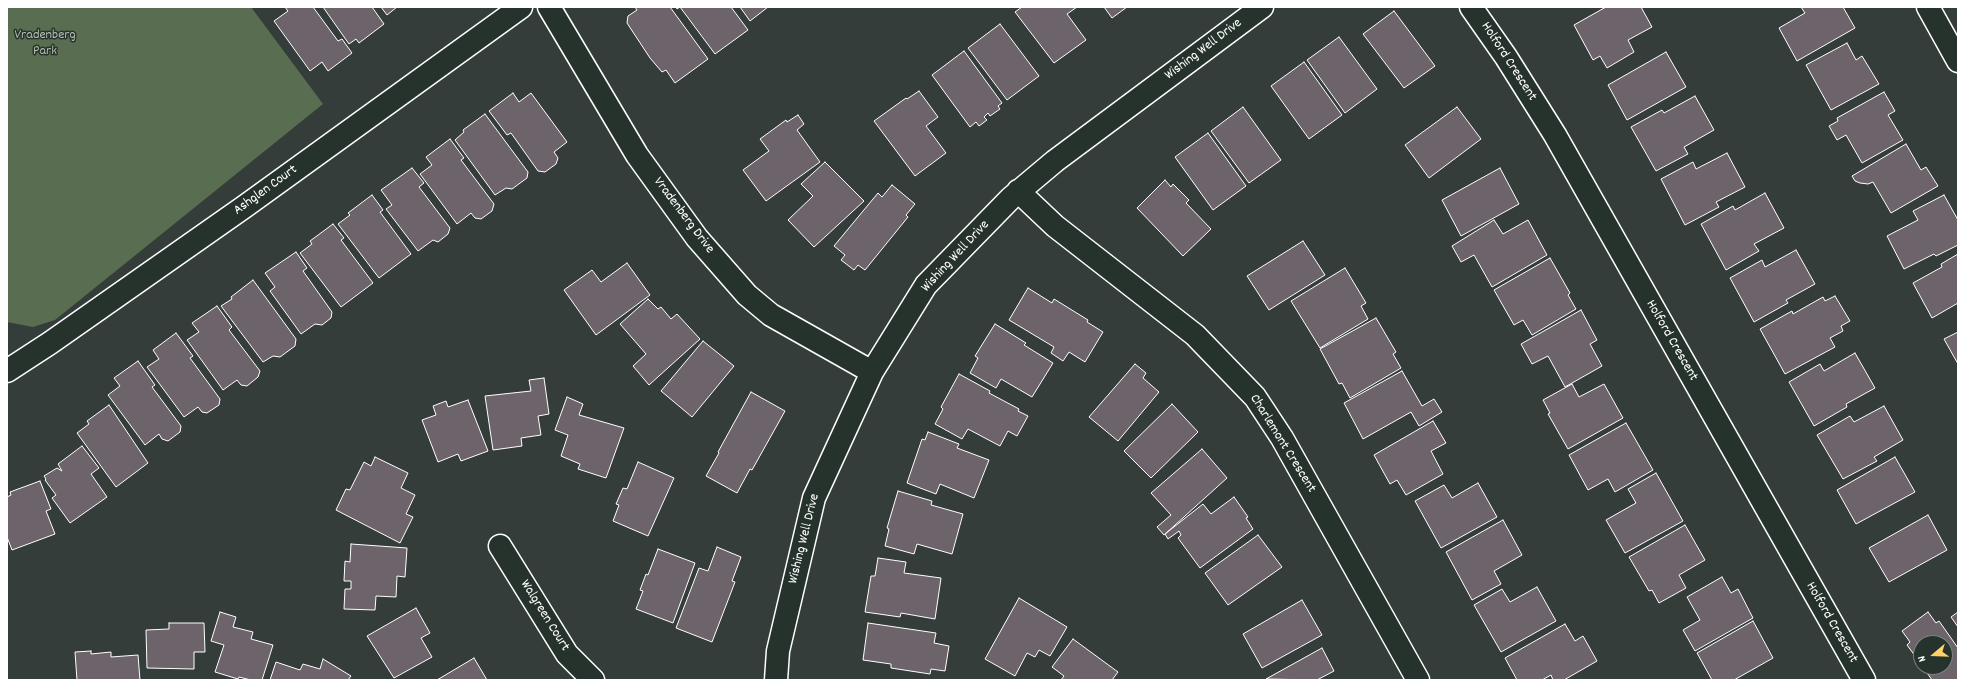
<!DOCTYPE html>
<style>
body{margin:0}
#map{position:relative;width:1965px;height:687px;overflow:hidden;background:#343d39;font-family:Dekko,sans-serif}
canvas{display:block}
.frame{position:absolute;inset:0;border:8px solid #fff;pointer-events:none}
.north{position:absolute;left:1913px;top:635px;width:40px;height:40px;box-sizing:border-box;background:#26332d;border:1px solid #7d8581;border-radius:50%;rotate:251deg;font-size:11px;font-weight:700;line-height:16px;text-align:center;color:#fff}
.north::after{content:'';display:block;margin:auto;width:14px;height:18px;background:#ffd166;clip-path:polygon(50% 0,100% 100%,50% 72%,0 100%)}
</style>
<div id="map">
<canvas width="1965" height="687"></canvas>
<div class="frame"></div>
<div class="north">N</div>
</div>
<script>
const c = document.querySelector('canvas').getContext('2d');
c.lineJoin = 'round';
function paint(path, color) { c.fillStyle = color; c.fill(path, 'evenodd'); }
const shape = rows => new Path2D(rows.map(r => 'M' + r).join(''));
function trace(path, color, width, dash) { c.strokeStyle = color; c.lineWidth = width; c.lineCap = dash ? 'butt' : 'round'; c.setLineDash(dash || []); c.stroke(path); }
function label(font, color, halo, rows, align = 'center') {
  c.font = font + ' Dekko,sans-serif'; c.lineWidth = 3; c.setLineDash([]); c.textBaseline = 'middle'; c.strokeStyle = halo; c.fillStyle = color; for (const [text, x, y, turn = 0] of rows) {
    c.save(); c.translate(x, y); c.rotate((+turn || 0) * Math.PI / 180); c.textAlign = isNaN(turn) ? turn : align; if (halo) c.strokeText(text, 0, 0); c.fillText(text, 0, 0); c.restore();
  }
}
const green = shape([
 [7,7,251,7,323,104,55,320,33,327,7,322]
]);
const building = shape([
 [285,7,313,7,338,41,342,39,352,53,328,71,322,62,310,71,274,21,288,11,285,7],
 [323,7,372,7,384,24,359,43,356,39,349,44,323,7],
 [381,7,397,7,387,15,381,7],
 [635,7,670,7,708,59,675,83,666,70,662,72,650,58,627,23,628,16,637,10,635,7],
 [676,7,731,7,748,30,715,54,680,7,677,9,676,7],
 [740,7,768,7,750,21,740,7],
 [1022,7,1077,7,1067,14,1086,40,1054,63,1015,12,1022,7],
 [1104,7,1127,7,1112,18,1104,7],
 [1606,7,1641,7,1652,27,1628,40,1634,52,1607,68,1600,56,1593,60,1574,25,1606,7],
 [1801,7,1843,7,1855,28,1797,61,1779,28,1805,13,1801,7],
 [1394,11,1435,66,1404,88,1363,34,1394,11],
 [1000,24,1039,76,1007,100,968,48,1000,24],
 [1339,37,1377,89,1345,113,1307,60,1339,37],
 [1847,43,1856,60,1862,56,1879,84,1831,110,1806,65,1847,43],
 [964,51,1002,103,998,106,1000,109,990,116,988,113,984,117,987,120,979,126,976,122,970,127,932,75,964,51],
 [1666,52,1686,87,1627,120,1608,85,1666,52],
 [1304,62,1342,115,1309,139,1271,86,1304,62],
 [919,91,938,117,926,126,946,153,915,176,874,121,906,98,907,99,919,91],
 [1884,92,1895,111,1888,115,1903,140,1862,163,1846,135,1837,140,1829,126,1838,121,1837,118,1884,92],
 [513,93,519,102,531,93,567,142,554,152,558,158,556,164,545,172,538,171,511,133,507,135,489,111,513,93],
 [1695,96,1714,130,1684,147,1688,154,1656,171,1631,127,1662,110,1664,113,1695,96],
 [1243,107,1281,160,1249,183,1211,131,1243,107],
 [1457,107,1481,139,1429,178,1405,145,1457,107],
 [485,114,528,172,527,178,512,189,506,188,495,195,455,140,464,132,463,130,485,114],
 [798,115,804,124,797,130,820,162,766,201,743,170,769,151,760,139,786,120,787,122,798,115],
 [1208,133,1246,186,1213,210,1175,157,1208,133],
 [450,139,464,158,461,160,494,204,492,211,481,219,475,218,471,213,457,224,420,174,432,165,426,157,450,139],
 [1906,144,1921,170,1926,167,1938,186,1891,213,1873,182,1868,184,1860,183,1855,181,1852,176,1906,144],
 [1727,153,1745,187,1716,202,1719,207,1685,225,1661,179,1693,162,1696,169,1727,153],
 [825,162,864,201,814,247,788,220,813,196,801,184,825,162],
 [412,168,424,183,419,187,450,228,448,234,438,242,433,240,418,251,386,209,392,205,381,190,412,168],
 [1500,168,1519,204,1461,236,1442,200,1500,168],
 [1165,180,1171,187,1173,184,1189,200,1186,203,1211,229,1183,256,1137,208,1165,180],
 [892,185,915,204,906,215,908,217,865,270,858,265,854,270,841,260,845,255,834,246,878,193,882,197,892,185],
 [1765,193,1784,228,1754,244,1759,251,1726,270,1701,224,1733,206,1735,210,1765,193],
 [372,195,383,210,380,212,411,254,379,278,338,224,350,215,348,213,372,195],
 [1944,195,1958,220,1958,245,1936,256,1934,254,1904,269,1887,236,1918,220,1913,211,1944,195],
 [1494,220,1503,234,1528,220,1547,255,1492,287,1474,255,1461,262,1452,246,1494,220],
 [333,224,344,238,341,240,373,283,341,307,300,253,312,244,310,241,333,224],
 [1303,241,1325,275,1269,310,1247,276,1303,241],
 [1796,250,1815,284,1786,300,1788,303,1754,322,1730,278,1762,260,1765,267,1796,250],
 [296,252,307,268,303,271,332,312,331,318,322,325,315,324,301,334,270,291,275,287,265,273,296,252],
 [1958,254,1958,303,1932,318,1913,283,1942,267,1941,264,1958,254],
 [1550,258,1570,293,1568,295,1576,309,1532,335,1523,320,1514,325,1494,290,1550,258],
 [627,263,650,295,596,335,564,290,592,270,601,282,627,263],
 [1345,268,1366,303,1361,306,1368,319,1320,348,1291,301,1345,268],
 [253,280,296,339,295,346,280,357,273,356,263,362,221,306,232,299,231,297,253,280],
 [1028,288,1052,303,1054,299,1088,320,1087,322,1103,332,1085,362,1069,352,1063,361,1051,353,1054,347,1009,320,1028,288],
 [1835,296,1850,321,1841,326,1843,331,1830,338,1835,347,1785,374,1760,329,1792,311,1793,314,1823,297,1825,301,1835,296],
 [648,299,658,309,661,307,671,319,677,314,700,339,649,385,633,366,646,354,620,324,648,299],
 [217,306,232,327,229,330,260,371,258,377,247,386,241,385,237,380,223,390,187,340,199,332,192,323,217,306],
 [1581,310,1597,340,1590,344,1602,366,1565,387,1548,356,1532,364,1521,344,1581,310],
 [1376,318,1396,352,1393,354,1401,368,1350,398,1342,383,1339,384,1320,349,1376,318],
 [995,324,1026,343,1024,345,1053,363,1032,397,1001,379,996,388,970,373,978,358,975,356,995,324],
 [1958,332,1958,364,1944,339,1958,332],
 [176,333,193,356,190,358,220,399,219,405,207,413,202,412,198,407,184,417,147,367,159,359,153,350,176,333],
 [703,341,734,366,692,417,661,391,703,341],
 [1855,353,1875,388,1846,404,1847,407,1814,426,1789,382,1820,364,1824,371,1855,353],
 [138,361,155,385,152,387,181,426,180,432,168,441,162,439,159,434,145,445,108,395,120,386,114,378,138,361],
 [1135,364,1146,373,1143,378,1159,392,1118,441,1089,417,1135,364],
 [1402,371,1422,406,1434,399,1442,412,1419,426,1411,412,1363,439,1344,403,1402,371],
 [959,374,990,391,989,393,1019,409,1018,411,1028,416,1017,436,1008,431,1000,446,968,429,962,439,935,424,943,409,941,407,959,374],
 [544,378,549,414,538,416,541,435,521,438,522,446,493,450,485,396,531,391,529,380,544,378],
 [1572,384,1579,397,1604,384,1623,418,1568,449,1548,414,1550,413,1543,400,1572,384],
 [751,392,785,411,752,470,750,469,737,493,706,476,719,453,718,452,751,392],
 [567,397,583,404,579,415,624,428,606,478,578,469,580,464,561,456,568,435,555,430,567,397],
 [468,400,488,451,461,461,458,454,438,462,422,420,436,415,433,406,446,401,448,407,468,400],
 [1172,404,1198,432,1151,478,1124,451,1172,404],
 [109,405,148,463,116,487,77,433,89,424,87,421,109,405],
 [1884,406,1903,440,1874,457,1877,461,1843,479,1817,435,1850,416,1854,422,1884,406],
 [1433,421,1446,443,1431,451,1443,474,1406,495,1397,480,1390,484,1374,455,1433,421],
 [1626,423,1653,470,1615,492,1608,479,1588,490,1569,455,1626,423],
 [928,432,959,444,957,448,989,460,974,498,940,484,936,494,907,483,922,439,925,440,928,432],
 [82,446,99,468,91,474,107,497,70,523,52,498,56,495,45,480,46,479,44,476,57,468,62,471,58,464,82,446],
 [1202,449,1227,478,1164,535,1157,527,1171,515,1151,493,1202,449],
 [375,457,408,473,401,488,415,495,406,514,413,517,400,543,336,510,346,489,350,490,364,462,371,466,375,457],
 [1895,457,1915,492,1856,524,1837,490,1895,457],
 [638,462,674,478,648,536,613,521,619,505,616,504,623,488,627,489,638,462],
 [1656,473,1683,521,1625,553,1606,520,1636,503,1628,489,1656,473],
 [40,481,51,509,46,511,55,534,12,550,7,537,7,497,11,495,10,492,40,481],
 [1478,483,1497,517,1441,548,1415,501,1444,485,1452,498,1478,483],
 [898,491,932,501,931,505,963,514,952,554,917,544,914,554,885,546,889,529,887,528,898,491],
 [1234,497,1248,517,1246,518,1253,529,1200,568,1178,538,1181,535,1179,531,1168,539,1165,534,1203,504,1211,514,1234,497],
 [1928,515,1947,550,1889,582,1869,548,1928,515],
 [1503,520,1522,555,1494,571,1501,584,1472,600,1446,552,1503,520],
 [1685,525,1705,560,1679,575,1686,588,1659,603,1652,590,1649,591,1629,557,1685,525],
 [1258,535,1282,567,1228,605,1205,573,1258,535],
 [351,544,407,548,405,577,397,576,396,597,376,596,375,610,344,609,345,589,351,589,351,581,344,581,345,561,350,562,351,544],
 [717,547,741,557,732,581,735,582,712,642,676,628,699,568,708,571,717,547],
 [658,549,695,563,673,623,636,609,643,591,640,590,646,574,648,575,658,549],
 [878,558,906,562,904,573,941,578,935,619,901,613,900,617,865,612,871,576,875,576,878,558],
 [1722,577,1731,593,1738,589,1753,618,1695,651,1683,630,1700,620,1687,597,1722,577],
 [1537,587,1556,621,1501,652,1474,605,1502,589,1510,602,1537,587],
 [1019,598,1067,627,1050,656,1039,650,1035,657,1027,653,1015,676,985,659,1019,598],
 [1302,600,1322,635,1262,668,1243,634,1302,600],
 [416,608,430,633,421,638,432,657,394,678,367,636,416,608],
 [220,612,236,617,233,627,253,632,251,639,273,645,262,680,251,680,239,677,238,679,215,672,224,645,211,641,220,612],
 [1928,612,1936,623,1939,621,1958,648,1958,680,1932,680,1923,667,1945,667,1945,643,1921,643,1921,664,1907,645,1910,642,1902,631,1928,612],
 [1958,612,1958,627,1951,617,1958,612],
 [1753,621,1773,658,1734,680,1712,680,1697,653,1753,621],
 [169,623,204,623,205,652,194,652,194,669,147,668,146,630,169,629,169,623],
 [868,623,936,633,934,643,949,646,945,671,931,669,930,674,891,668,891,664,863,660,868,623],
 [1565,624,1575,641,1583,636,1597,661,1564,680,1553,680,1551,675,1542,680,1517,680,1505,658,1565,624],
 [1073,639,1118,672,1112,680,1061,680,1064,676,1052,667,1073,639],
 [1322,648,1334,671,1317,680,1266,679,1322,648],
 [91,651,91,654,111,652,111,657,138,655,140,680,77,680,75,652,91,651],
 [474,658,487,680,437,680,474,658],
 [323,659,351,676,348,680,270,680,276,662,300,670,303,664,320,669,323,659]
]);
const minor = shape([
 [549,7,637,155,697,238,747,295,771,315,872,372],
 [1471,7,1506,57,1555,135,1864,680],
 [1928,7,1958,61],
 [1018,191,1055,226,1195,335,1255,397,1282,438,1418,680],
 [7,371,50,343,244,207,521,7],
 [500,546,567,654,593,680],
 [776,680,778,651,814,498,872,372,926,285,1011,198,1055,161,1262,7]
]);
const parkNames = [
 ["Vradenberg",45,36],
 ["Park",45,52]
];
const streetNames = [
 ["Wishing Well Drive",1204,50,-37],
 ["Holford Crescent",1508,62,57],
 ["Ashglen Court",266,191,-36],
 ["Vradenberg Drive",683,216,53],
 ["Wishing Well Drive",956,257,-47],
 ["Holford Crescent",1671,341,60],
 ["Charlemont Crescent",1282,444,58],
 ["Wishing Well Drive",805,539,-76],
 ["Walgreen Court",544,616,58],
 ["Holford Crescent",1831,623,60]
];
paint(green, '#596d50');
paint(building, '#6d636a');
trace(building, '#fff', 1);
trace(minor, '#fff', 25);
trace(minor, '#26332d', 22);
label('14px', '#b4bdb0', '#26332d', parkNames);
label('14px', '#fff', '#26332d', streetNames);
</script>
